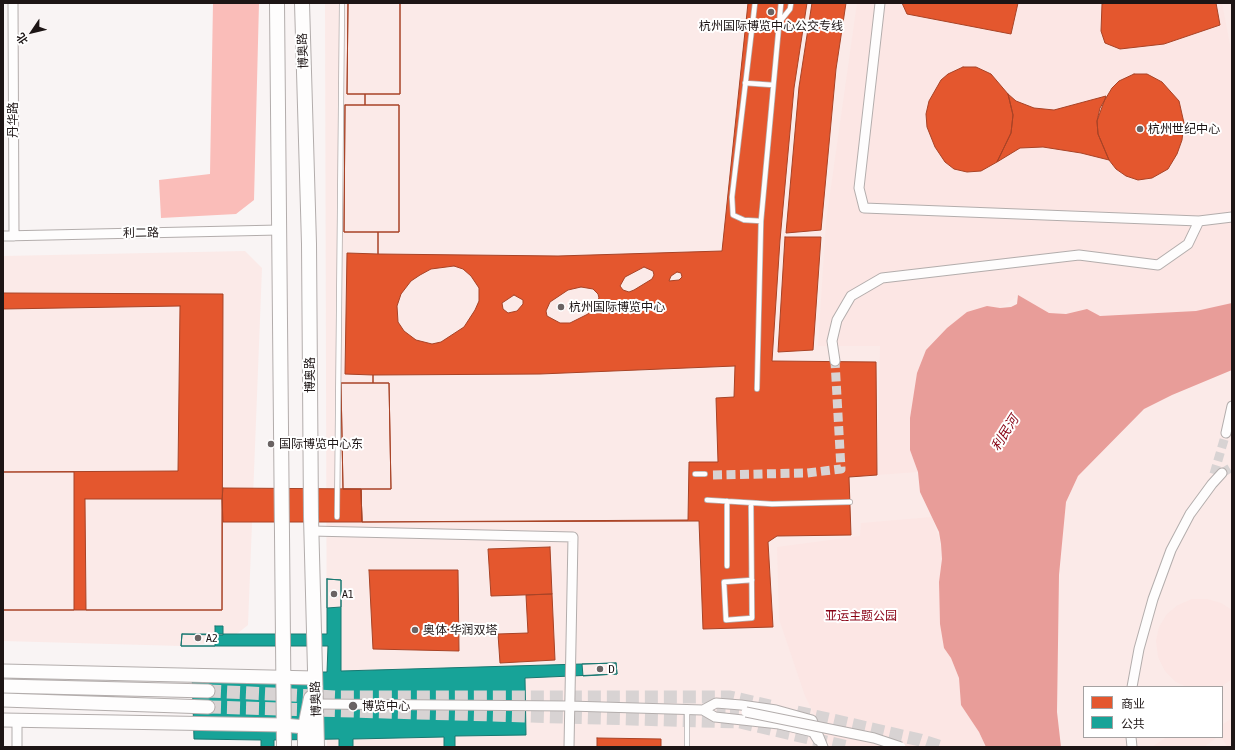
<!DOCTYPE html>
<meta charset="utf-8">
<style>
body{margin:0}
#map{position:relative;width:1235px;height:750px;overflow:hidden;background:#f9f4f4;font-family:"Asap Condensed","Noto Sans SC",sans-serif}
canvas{display:block}
.frame{position:absolute;inset:0;border:4px solid #1d1515;pointer-events:none}
.legend{position:absolute;left:1083px;top:686px;width:140px;height:52px;box-sizing:border-box;background:#fff;border:1px solid #a5a1a1;margin:0;padding:5px 7px;list-style:none;font-size:12px;color:#1d1515}
.legend li{display:flex;align-items:center;gap:8px;height:20px}
.legend b{width:20px;border:1px solid #a5a1a1}
.north{position:absolute;left:12px;top:12px;width:40px;height:40px;-webkit-text-stroke:3px #fff;paint-order:stroke;rotate:235deg;font-size:11px;font-weight:700;line-height:16px;text-align:center;color:#1d1515}
.north::after{content:'';display:block;margin:auto;width:14px;height:18px;background:#1d1515;clip-path:polygon(50% 0,100% 100%,50% 72%,0 100%)}
</style>
<div id="map">
<canvas width="1235" height="750"></canvas>
<div class="frame"></div>
<ul class="legend">
<li><b style="height:11px;background:#e4572e"></b>商业</li>
<li><b style="height:11px;background:#17a398"></b>公共</li>
</ul>
<div class="north">北</div>
</div>
<script>
const c = document.querySelector('canvas').getContext('2d');
c.lineJoin = 'round';
function paint(path, color) { c.fillStyle = color; c.fill(path, 'evenodd'); }
const shape = rows => new Path2D(rows.map(r => 'M' + r).join(''));
function trace(path, color, width, dash) { c.strokeStyle = color; c.lineWidth = width; c.lineCap = dash ? 'butt' : 'round'; c.setLineDash(dash || []); c.stroke(path); }
function label(font, color, halo, rows, align = 'center') {
  c.font = font + ' "Asap Condensed","Noto Sans SC",sans-serif'; c.lineWidth = 4; c.setLineDash([]); c.textBaseline = 'middle'; c.strokeStyle = halo; c.fillStyle = color; for (const [text, x, y, turn = 0] of rows) {
    c.save(); c.translate(x, y); c.rotate((+turn || 0) * Math.PI / 180); c.textAlign = isNaN(turn) ? turn : align; if (halo) c.strokeText(text, 0, 0); c.fillText(text, 0, 0); c.restore();
  }
}
const built = shape([
 [325,3,1232,3,1232,747,327,747],
 [1084,687,1222,687,1222,737,1084,737],
 [245,251,262,268,248,625,228,641,181,646,3,641,3,256]
]);
const green = shape([
 [857,3,1222,3,1232,55,1232,275,1230,304,1196,311,1099,316,1087,309,1066,314,1049,313,1018,296,1000,308,987,306,910,450,918,472,877,475,880,346,818,346,826,222],
 [932,517,941,544,942,559,939,582,940,624,944,648,951,658,959,678,961,705,979,732,986,747,831,747,805,696,779,619,777,547,860,536,861,523],
 [1192,599,1207,599,1221,603,1232,610,1232,679,1222,686,1187,687,1176,682,1165,671,1158,657,1156,641,1159,627,1167,614,1178,605],
 [1232,718,1232,747,1228,747,1221,737,1222,725],
 [1167,737,1215,737,1216,738,1204,747,1152,747]
]);
const forest = shape([
 [213,3,259,3,254,200,236,214,161,218,159,180,210,174]
]);
const water = shape([
 [1018,295,1049,313,1066,314,1087,309,1100,316,1196,311,1232,303,1232,370,1172,395,1144,409,1078,476,1066,502,1059,575,1057,712,1061,747,986,747,979,732,961,705,959,678,951,658,944,648,940,624,939,582,942,559,941,544,939,532,920,492,918,472,910,450,910,418,917,373,926,350,947,328,967,312,987,306,1000,308,1011,307,1017,304]
]);
const shops = shape([
 [348,3,400,3,400,94,347,94,348,3],
 [348,3,807,3,794,88,780,240,772,361,876,362,877,475,849,477,851,535,777,536,768,542,773,627,703,629,699,521,362,522,361,489,343,489,341,383,373,383,373,375,345,374,347,253,378,254,378,232,344,232,345,105,365,105,365,94,347,94,348,3],
 [400,3,748,3,722,251,558,256,378,254,378,232,399,232,399,105,365,105,365,94,400,94,400,3],
 [812,3,846,3,836,69,821,230,786,233,799,87,812,3],
 [902,3,1018,3,1011,34,907,14,902,3],
 [1106,3,1216,3,1220,25,1164,44,1120,49,1105,43,1101,31,1102,4,1106,3],
 [963,67,976,67,991,74,1008,94,1013,115,1011,133,997,162,981,171,967,172,954,169,945,162,935,147,927,127,926,114,929,101,941,80,948,74,963,67],
 [1134,74,1147,74,1162,82,1179,101,1184,123,1182,140,1177,154,1168,169,1152,178,1138,180,1126,176,1116,169,1109,160,1098,134,1097,121,1100,108,1112,88,1119,81,1134,74],
 [1008,94,1016,101,1034,108,1054,110,1106,96,1097,121,1098,134,1109,160,1081,153,1043,147,1020,148,997,162,1011,133,1013,115,1008,94],
 [345,105,399,105,399,232,344,232,345,105],
 [785,237,821,237,813,350,778,352,785,237],
 [454,266,463,269,471,276,479,288,479,301,475,310,464,327,441,342,432,344,416,340,404,331,398,322,397,306,401,294,411,281,420,275,431,269,454,266],
 [644,267,653,271,654,275,652,279,634,290,629,292,623,290,620,286,625,277,644,267],
 [677,272,681,273,682,277,679,280,669,281,671,276,677,272],
 [581,287,593,289,598,294,599,298,588,314,570,323,560,323,547,316,546,311,550,302,568,290,581,287],
 [3,293,223,294,222,610,3,610,3,293],
 [514,295,523,300,523,304,517,311,508,313,503,309,502,303,514,295],
 [180,306,178,471,3,472,3,309,180,306],
 [735,366,734,397,716,398,718,462,689,462,688,520,362,522,361,489,391,489,389,383,373,383,373,375,540,374,735,366],
 [341,383,389,383,391,489,343,489,341,383],
 [3,472,74,472,74,610,3,610,3,472],
 [223,488,361,489,362,522,223,522,222,499,223,488],
 [85,499,222,499,222,610,86,610,85,499],
 [550,547,552,594,491,596,488,549,550,547],
 [369,570,458,570,459,651,373,649,369,570],
 [552,594,555,660,500,663,498,634,528,633,526,595,552,594],
 [597,738,661,739,661,747,597,747,597,738]
]);
const public = shape([
 [327,579,341,580,341,671,616,663,617,674,525,678,526,735,455,736,455,747,444,747,444,737,353,739,353,747,339,747,339,739,274,740,274,747,261,747,261,740,194,739,192,672,327,672,328,646,181,646,182,634,327,634,327,579],
 [327,579,341,580,341,607,327,608,327,579],
 [215,626,223,626,223,635,215,635,215,626],
 [182,634,215,635,215,646,181,646,182,634],
 [616,663,617,674,583,676,582,664,616,663]
]);
const minorTunnel = shape([
 [1222,473,1232,467],
 [1214,474,1226,433],
 [713,475,807,473,841,469,835,361],
 [703,710,746,712]
]);
const secondaryTunnel = shape([
 [208,691,336,697,730,697,770,706],
 [208,707,740,722,848,747],
 [797,712,920,740,941,747]
]);
const service = shape([
 [755,3,732,197,733,215,744,220,761,221],
 [778,24,790,9,791,3],
 [745,83,773,85],
 [757,389,761,221,781,3],
 [695,474,705,474],
 [707,500,772,504,850,502],
 [727,501,727,566],
 [751,503,752,618,726,620,724,582,752,580],
 [337,517,342,3],
 [687,709,687,747]
]);
const minor = shape([
 [13,3,14,236],
 [880,3,859,188,864,208,1199,221,1232,217],
 [3,236,279,230],
 [835,361,832,341,837,320,851,296,882,278,1079,255,1158,265,1188,244,1199,221],
 [1226,433,1232,406],
 [311,531,573,537,569,747],
 [1132,687,1139,649,1153,599,1171,550,1190,514,1212,484,1222,473],
 [317,704,569,706,703,710,716,703,741,705,776,710,812,720,823,747],
 [703,710,715,717,779,724,813,732,818,740],
 [1131,737,1132,747],
 [17,747,17,721]
]);
const secondary = shape([
 [3,671,315,678],
 [3,686,208,691],
 [3,700,208,707],
 [3,720,284,725,315,728]
]);
const primary = shape([
 [277,3,284,747],
 [302,3,309,244,311,517,317,747],
 [305,747,305,727,311,698]
]);
const minorBridge = shape([
 [746,712,874,738,901,747]
]);
const markers = [
 [771,12,4,"#6a6363"],
 [1140,129,4,"#6a6363"],
 [561,307,4,"#6a6363"],
 [271,444,4,"#6a6363"],
 [334,594,4,"#6a6363"],
 [415,630,4,"#6a6363"],
 [198,638,4,"#6a6363"],
 [600,669,4,"#6a6363"],
 [353,706,5,"#6a6363"]
];
const poiNames = [
 ["杭州国际博览中心公交专线",771,26,"center"],
 ["杭州世纪中心",1148,129],
 ["杭州国际博览中心",569,307],
 ["国际博览中心东",279,444],
 ["A1",342,594],
 ["奥体·华润双塔",423,630],
 ["A2",206,638],
 ["D",608,669],
 ["博览中心",362,706]
];
const streetNames = [
 ["博奥路",303,51,-92],
 ["丹华路",13,120,-90],
 ["利二路",141,233,-1],
 ["博奥路",310,375,-90],
 ["博奥路",316,699,-92]
];
const parkNames = [
 ["亚运主题公园",861,616]
];
const waterNames = [
 ["利民河",1005,433,-58]
];
paint(built, '#fbeae8');
paint(green, '#fce6e4');
paint(forest, '#fabdb9');
paint(water, '#e89d99');
paint(shops, '#e4572e');
trace(shops, '#a84326', 1);
paint(public, '#17a398');
trace(public, '#197871', 1);
trace(minorTunnel, '#d8d3d3', 9, [9, 4.5]);
trace(secondaryTunnel, '#d8d3d3', 13, [13, 6]);
trace(service, '#b3adac', 6);
trace(minor, '#b3adac', 11);
trace(secondary, '#b3adac', 15);
trace(primary, '#b3adac', 16);
trace(service, '#fefdfd', 4.5);
trace(minor, '#fefdfd', 9);
trace(secondary, '#fefdfd', 13);
trace(primary, '#fefdfd', 14);
trace(minorBridge, '#b3adac', 11, []);
trace(minorBridge, '#fefdfd', 9);
for (const [x, y, r, color] of markers) { const dot = new Path2D(); dot.arc(x, y, r, 0, 2 * Math.PI); c.fillStyle = color; c.fill(dot); trace(dot, '#fff', 1.5); }
label('12px', '#1d1515', '#fff', poiNames, 'left');
label('12px', '#1d1515', '#fff', streetNames);
label('12px', '#890215', '#fff', parkNames);
label('italic 13px', '#860012', '#fff', waterNames);
</script>
